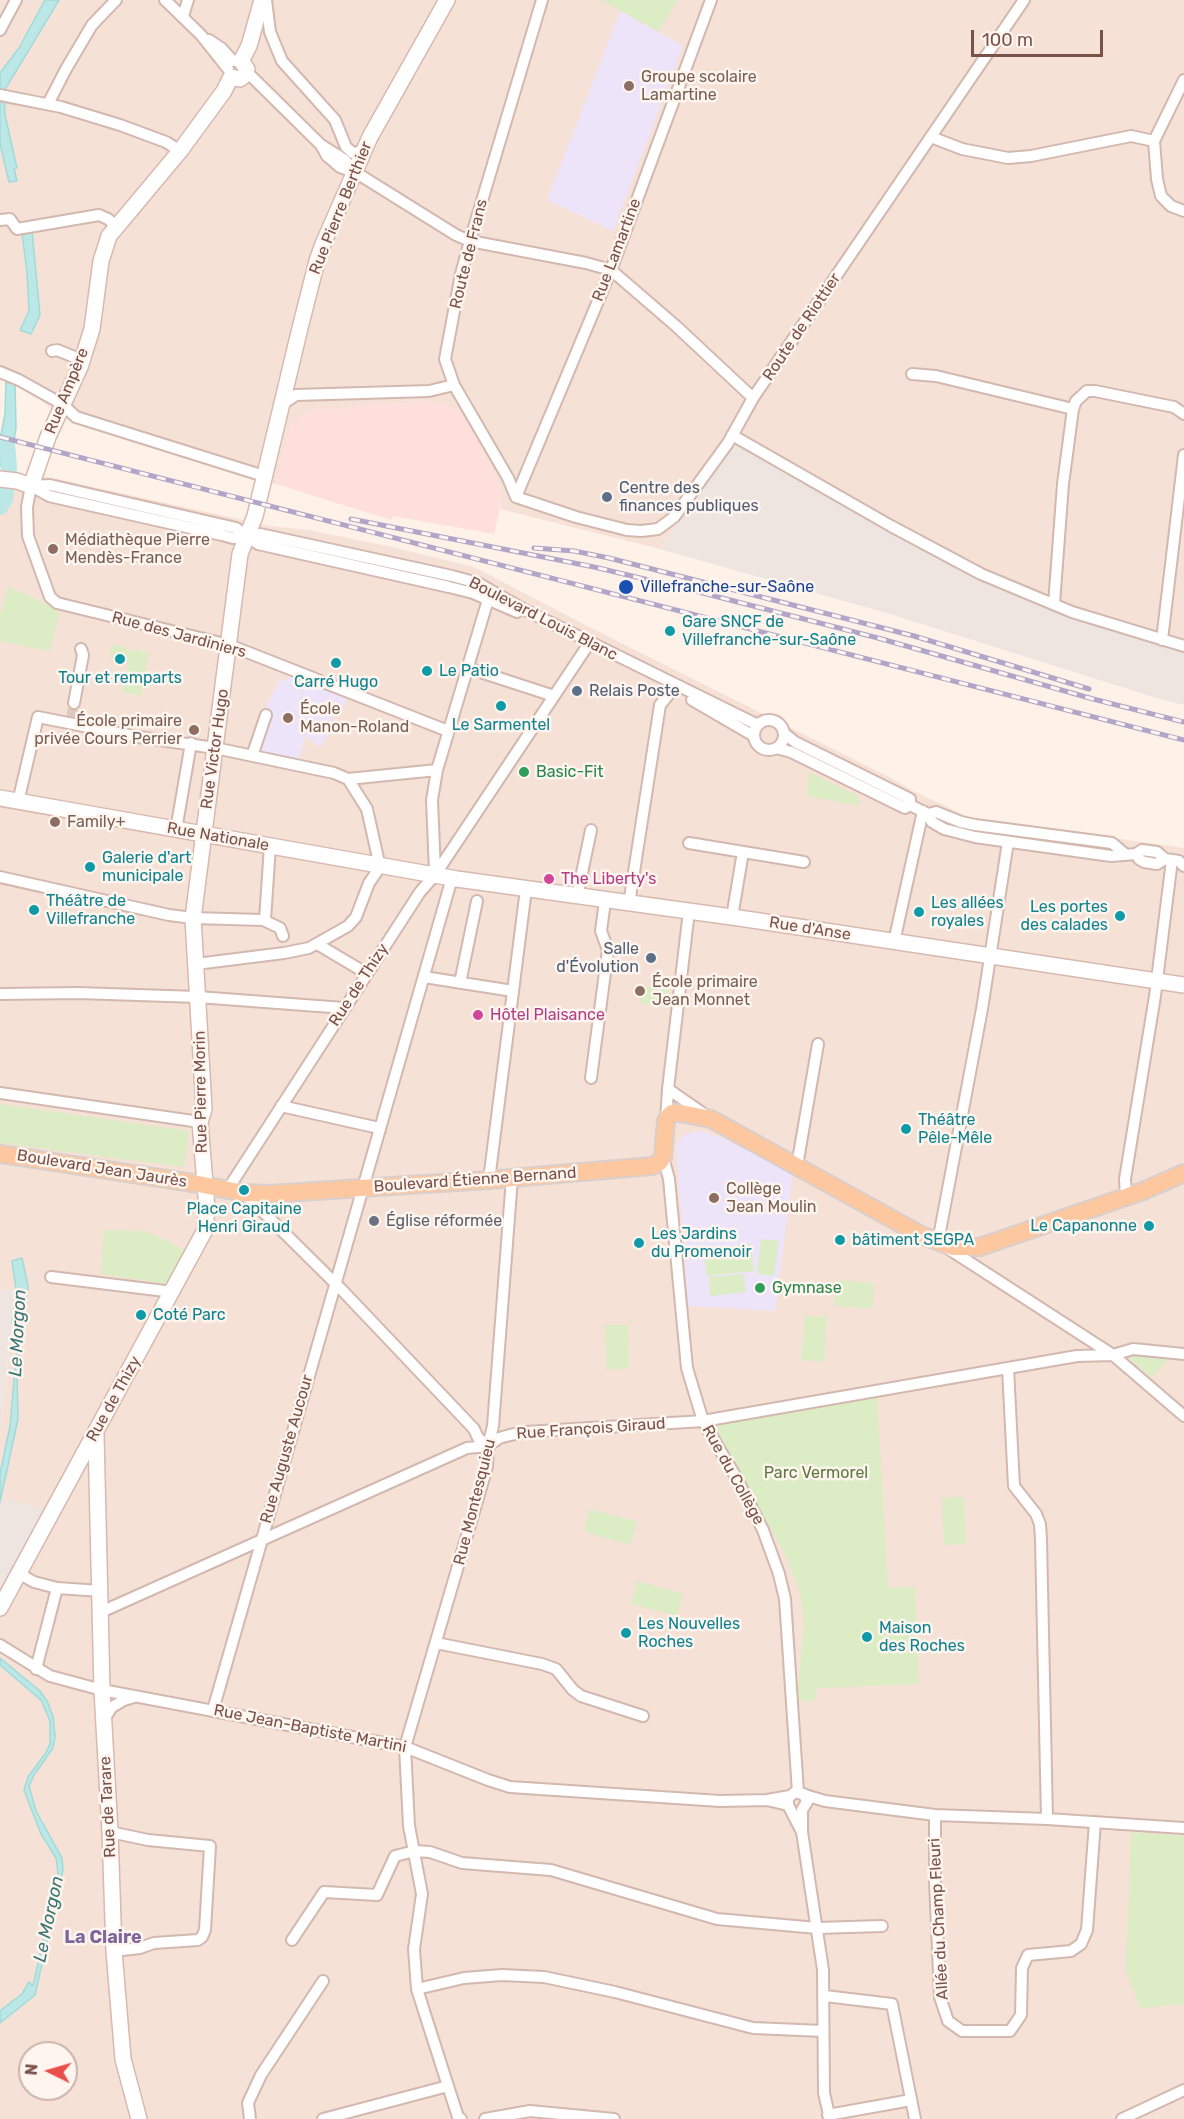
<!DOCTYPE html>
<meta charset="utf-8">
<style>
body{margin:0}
#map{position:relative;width:1184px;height:2119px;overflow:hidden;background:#fdf1e8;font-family:Rubik,sans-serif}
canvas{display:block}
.north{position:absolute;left:18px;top:2041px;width:60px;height:60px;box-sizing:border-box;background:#fff5ef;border:2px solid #c9b4ad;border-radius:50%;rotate:275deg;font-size:16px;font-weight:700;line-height:24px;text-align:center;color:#79524a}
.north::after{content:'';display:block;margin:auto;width:21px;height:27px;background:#ea4e49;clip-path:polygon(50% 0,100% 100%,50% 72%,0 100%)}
.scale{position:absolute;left:971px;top:30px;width:132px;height:27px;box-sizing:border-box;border:3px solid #79524a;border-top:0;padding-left:8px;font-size:18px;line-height:21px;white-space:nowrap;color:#79524a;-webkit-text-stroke:4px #fff5ef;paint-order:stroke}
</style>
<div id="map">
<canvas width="1184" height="2119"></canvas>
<div class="north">N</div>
<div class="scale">100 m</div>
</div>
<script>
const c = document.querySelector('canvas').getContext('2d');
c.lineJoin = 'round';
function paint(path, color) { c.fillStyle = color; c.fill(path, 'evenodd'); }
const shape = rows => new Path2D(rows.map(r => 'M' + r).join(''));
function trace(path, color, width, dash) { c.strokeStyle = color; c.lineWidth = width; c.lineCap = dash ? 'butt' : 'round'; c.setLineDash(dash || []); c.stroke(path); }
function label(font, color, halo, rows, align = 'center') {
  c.font = font + ' Rubik,sans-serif'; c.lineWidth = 5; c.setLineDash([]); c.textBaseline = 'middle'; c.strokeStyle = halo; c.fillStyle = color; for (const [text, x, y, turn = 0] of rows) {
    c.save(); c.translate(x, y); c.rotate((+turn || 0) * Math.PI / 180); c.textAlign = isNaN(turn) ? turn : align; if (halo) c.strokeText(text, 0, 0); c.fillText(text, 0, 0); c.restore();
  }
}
const residential = shape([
 [0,0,1184,0,1184,653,1060,613,980,580,731,443,660,549,500,509,500,487,482,448,430,402,363,405,340,410,309,411,291,424,276,484,52,410,30,389,0,378],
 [0,473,52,478,270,526,308,530,392,547,474,567,595,630,891,778,913,791,971,818,1184,848,1184,2119,0,2119,0,1588,42,1510,0,1497,0,1435,16,1290,0,1291],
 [30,2053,66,2053,66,2089,30,2089]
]);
const commercial = shape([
 [431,402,447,405,460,412,482,448,500,488,499,512,494,534,393,516,391,520,276,484,291,424,309,411,340,410,363,405]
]);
const industrial = shape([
 [731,442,981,580,1060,613,1184,653,1184,705,1163,700,890,614,660,549],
 [16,1289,12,1323,0,1435,0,1291],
 [0,1497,43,1509,0,1588]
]);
const education = shape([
 [620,11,683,46,613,231,547,200],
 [289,675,346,699,345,704,331,720,336,724,320,747,306,736,298,760,256,752,264,711,280,679,285,682],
 [693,1131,706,1132,715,1137,718,1136,744,1149,747,1148,793,1173,775,1311,688,1306,676,1147,682,1136]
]);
const green = shape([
 [601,0,677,0,659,32],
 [8,587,45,603,59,613,50,651,0,641,0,616],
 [112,644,126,647,127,650,133,651,136,649,149,653,141,696,122,692,129,661,124,660,120,655,116,659,109,658],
 [809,772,858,796,859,806,807,796],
 [641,986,669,990,666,1007,639,1003],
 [0,1104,189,1131,184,1167,0,1143],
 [104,1230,145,1231,185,1250,167,1284,101,1274],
 [761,1239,779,1241,774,1276,757,1274],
 [751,1244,754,1271,707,1276,703,1249],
 [744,1274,746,1292,710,1296,709,1277],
 [836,1280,874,1283,872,1309,834,1306],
 [805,1316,827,1317,824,1362,801,1360],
 [605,1325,628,1325,629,1368,606,1370],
 [1128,1354,1171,1356,1151,1378,1128,1357],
 [877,1395,888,1588,915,1587,919,1684,817,1688,815,1701,797,1700,804,1622,800,1593,787,1558,715,1429,718,1422],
 [964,1497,966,1544,944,1545,942,1498],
 [590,1509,637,1522,630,1545,584,1532],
 [637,1581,683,1594,677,1616,631,1604],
 [1131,1832,1184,1836,1184,2004,1140,2008,1126,1970]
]);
const water = shape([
 [45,0,59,0,4,91,5,115,17,168,14,169,17,181,9,182,0,144,0,73,19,48,45,0],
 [32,231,40,315,31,334,20,330,29,311,27,272,22,234,32,231],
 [6,379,15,383,16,428,12,452,16,468,0,466,0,440,5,414,6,379],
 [22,1258,28,1286,17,1375,18,1419,0,1502,0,1474,10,1426,19,1323,12,1323,16,1289,12,1261,22,1258],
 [0,1658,40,1691,47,1701,53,1716,55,1737,53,1748,34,1775,29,1786,36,1811,62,1858,63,1870,35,1995,0,2023,0,2011,22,1994,29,1982,33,1986,58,1873,56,1858,41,1834,24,1790,28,1777,45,1754,50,1744,50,1721,41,1700,0,1665,0,1658]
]);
const river = shape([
 [0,507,5,499,9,467,7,444]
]);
const streetTunnel = shape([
 [71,719,74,703]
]);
const street = shape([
 [165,0,201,35,228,69],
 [266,0,270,32,282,61,335,120,346,147,353,153,360,152,365,145],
 [183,16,188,0],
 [0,30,16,0],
 [209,40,221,48,233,61],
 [247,72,321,145,345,160,353,169],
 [1184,80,1154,141,1157,179,1161,196,1171,206,1184,211],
 [0,95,61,107,120,125,166,142,180,151],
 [48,104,66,69,92,25,116,0],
 [931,137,962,149,1008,158,1031,156,1131,136,1154,141],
 [321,145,327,156,340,167,355,172,456,235,470,241,586,263,611,270,676,326,753,398],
 [0,220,10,219,17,229,99,215,108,219,116,226],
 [52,351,57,350,82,360],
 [0,372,19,380,62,404,76,417,264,476],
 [912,374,936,376,1073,409],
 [281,405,296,395,429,391,454,385],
 [732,435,891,526,981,574,1072,612,1184,646],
 [31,486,49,496,222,535,233,538,260,534,452,576,478,583,525,610,758,725],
 [31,486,50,485,236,528,258,544,449,587,473,593,517,612],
 [31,486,27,507,28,536,50,597,57,603,229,645,448,731],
 [516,497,576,517,627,530,641,531,658,529,674,517,728,443,753,398,1024,0],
 [516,497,611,270,711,0],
 [516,497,508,478,454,385,445,359,461,274,470,241,542,0],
 [1054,604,1063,484,1073,409,1076,401,1087,391,1095,391,1174,407,1184,414],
 [1162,640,1184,455],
 [468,668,554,696],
 [692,700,754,736],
 [74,703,83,655,81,649],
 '754 735a15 15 0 1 1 30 0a15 15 0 1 1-30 0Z',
 [784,733,795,742,910,799,910,805],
 [776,748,791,752,905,808,910,805,928,814,936,812,961,822,975,825,1112,843,1125,854],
 [252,756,266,715],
 [348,779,437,770],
 [18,802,38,717,139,737,215,748,334,773,348,779,367,809,380,867,369,883,356,917,348,926,309,948,284,953,196,964],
 [928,814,932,822,944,829,975,837,1111,856,1136,854,1142,850,1157,852,1165,859,1179,861,1184,866],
 [176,830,191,743],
 [1008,842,982,1009,938,1242,1113,1355,1184,1416],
 [689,843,804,862],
 [1136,854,1139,859,1144,862,1157,864,1165,859],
 [435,872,432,800,437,770,490,593],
 [0,877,169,915,193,918,263,920,280,928,283,936],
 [577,897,591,830],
 [629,904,660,705,673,689],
 [732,917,743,852],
 [265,920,270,846],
 [894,942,923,811],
 [317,944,366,973],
 [424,977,513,991],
 [460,983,477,901],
 [0,994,78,993,198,997,344,1008],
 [591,1078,608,950,601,931,605,901],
 [668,1089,704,1114],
 [0,1093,200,1122],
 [281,1106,379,1128],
 [666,1121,668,1089,689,911],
 [663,1157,669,1179,687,1368,703,1421,737,1479,763,1530,779,1574,785,1599,798,1792],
 [797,1166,818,1044],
 [489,1180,526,889],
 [228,1189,420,892,435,875,590,642],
 [244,1193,341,1289,474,1429,478,1438,488,1446],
 [1126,1197,1125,1179,1155,996,1172,860],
 [51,1277,173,1292],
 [1008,1368,1014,1486,1036,1514,1040,1524,1041,1539,1047,1819],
 [20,1574,34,1582,57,1588,101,1591],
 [101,1612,467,1448,488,1446,499,1438,510,1435,526,1432,703,1421,1077,1356,1113,1355,1133,1349,1184,1354],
 [436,1643,542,1664,556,1669,573,1690,581,1696,643,1716],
 [0,1645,50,1676,102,1690,405,1747,488,1780,510,1787,720,1801,767,1800],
 [36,1669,57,1588],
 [213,1710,452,878],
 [104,1719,112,1707,124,1700,134,1697],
 [804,1794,807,1802,802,1810,802,1832,823,1970,824,2093,830,2119],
 [788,1805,767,1800,790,1796],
 [935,1815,935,1881,940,1997,948,2021,962,2031,1010,2031,1021,2015,1022,1968,1028,1955,1071,1951,1081,1944,1087,1930,1095,1822],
 [110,1832,148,1840,210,1846,205,1930,202,1937,198,1940,154,1943,140,1948,114,1951],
 [802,1832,788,1805,788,1798,795,1792,825,1801,935,1815,1047,1819,1184,1828],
 [292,1940,324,1892,377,1895,395,1856,415,1851,430,1852,462,1863,551,1870,717,1919,817,1928,882,1926],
 [417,1989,464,1978,502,1975,544,1977,615,1992,753,2028,823,2031],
 [825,1996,892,2004,915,2119],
 [828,2115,911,2100],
 [250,2119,248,2103,261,2075,323,1981],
 [323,2119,448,2086],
 [461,2119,458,2117,448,2086,417,1989,414,1949,422,1894,409,1826,405,1747,487,1467,488,1446,493,1426,512,1178],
 [485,2119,530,2111,614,2119],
 [1122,2119,1184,2090]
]);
const secondary = shape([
 [241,61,249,46,262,0],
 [231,77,240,79,245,75,247,69,241,61],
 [0,479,17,481,31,486,48,437,80,367,92,329,101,261,109,236,180,151,224,91,231,77],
 [0,798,457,879,739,918,1184,985],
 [96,1435,102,1690,110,1832,114,1951,123,2059,139,2119],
 [0,1608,205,1230,207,1209,200,1122,204,1109,193,918,240,554,255,516,300,328,317,261,323,244,370,137,447,0]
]);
const primary = shape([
 [0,1154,193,1183,244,1193,270,1194,376,1187,489,1180,652,1166,660,1162,663,1157,666,1121,669,1116,672,1113,681,1113,711,1119,923,1236,953,1247,980,1247,1143,1191,1184,1173]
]);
const rail = shape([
 [0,437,1184,740],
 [351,519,594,567,695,591,878,638,1093,699,1184,722],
 [534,548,574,551,609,558,914,636,1089,689]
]);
const markers = [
 [629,86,6,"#8d6e63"],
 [607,497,6,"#5c6f8a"],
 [53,549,6,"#8d6e63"],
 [626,587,8,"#1a4fb4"],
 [670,631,6,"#0f9aa8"],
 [120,659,6,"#0f9aa8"],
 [336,663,6,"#0f9aa8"],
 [427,671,6,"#0f9aa8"],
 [577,691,6,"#5c6f8a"],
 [501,706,6,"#0f9aa8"],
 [288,718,6,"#8d6e63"],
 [194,730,6,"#8d6e63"],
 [524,772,6,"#2e9e5b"],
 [55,822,6,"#8d6e63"],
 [90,867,6,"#0f9aa8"],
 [549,879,6,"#d1479c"],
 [34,910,6,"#0f9aa8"],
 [919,912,6,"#0f9aa8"],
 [1120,916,6,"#0f9aa8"],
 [651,958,6,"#5c6f8a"],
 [640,991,6,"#8d6e63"],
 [478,1015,6,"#d1479c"],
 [906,1129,6,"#0f9aa8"],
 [244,1190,6,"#0f9aa8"],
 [714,1198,6,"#8d6e63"],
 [374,1221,6,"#6b7280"],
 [1149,1226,6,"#0f9aa8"],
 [840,1240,6,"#0f9aa8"],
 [639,1243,6,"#0f9aa8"],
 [760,1288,6,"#2e9e5b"],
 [141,1315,6,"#0f9aa8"],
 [626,1633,6,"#0f9aa8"],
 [867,1637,6,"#0f9aa8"]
];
const educationNames = [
 ["Groupe scolaire",641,77],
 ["Lamartine",641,95],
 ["Médiathèque Pierre",65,540],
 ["Mendès-France",65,558],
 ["École",300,709],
 ["Manon-Roland",300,727],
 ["École primaire",182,721,"right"],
 ["privée Cours Perrier",182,739,"right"],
 ["Family+",67,822],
 ["École primaire",652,982],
 ["Jean Monnet",652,1000],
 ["Collège",726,1189],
 ["Jean Moulin",726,1207]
];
const streetNames = [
 ["Rue Pierre Berthier",341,208,-68],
 ["Rue Lamartine",617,250,-69],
 ["Route de Frans",469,254,-76],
 ["Route de Riottier",802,327,-56],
 ["Rue Ampère",67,391,-68],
 ["Boulevard Louis Blanc",543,619,27],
 ["Rue des Jardiniers",179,635,15],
 ["Rue Victor Hugo",215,749,-82],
 ["Rue Nationale",218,837,10],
 ["Rue d'Anse",810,929,9],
 ["Rue de Thizy",359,985,-57],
 ["Rue Pierre Morin",201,1092,-91],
 ["Boulevard Jean Jaurès",102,1169,9],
 ["Boulevard Étienne Bernand",475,1180,-4],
 ["Rue de Thizy",114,1399,-61],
 ["Rue François Giraud",591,1429,-4],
 ["Rue Auguste Aucour",287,1449,-74],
 ["Rue du Collège",733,1475,61],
 ["Rue Montesquieu",475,1502,-76],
 ["Rue Jean-Baptiste Martini",310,1729,11],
 ["Rue de Tarare",108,1807,-93],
 ["Allée du Champ Fleuri",939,1919,-93]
];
const serviceNames = [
 ["Centre des",619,488],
 ["finances publiques",619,506],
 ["Relais Poste",589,691],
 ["Salle",639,949,"right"],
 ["d'Évolution",639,967,"right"]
];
const transitNames = [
 ["Villefranche-sur-Saône",640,587]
];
const cultureNames = [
 ["Gare SNCF de",682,622],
 ["Villefranche-sur-Saône",682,640],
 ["Le Patio",439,671],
 ["Tour et remparts",120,678,"center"],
 ["Carré Hugo",336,682,"center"],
 ["Le Sarmentel",501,725,"center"],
 ["Galerie d'art",102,858],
 ["municipale",102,876],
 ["Théâtre de",46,901],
 ["Villefranche",46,919],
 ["Les allées",931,903],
 ["royales",931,921],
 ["Les portes",1108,907,"right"],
 ["des calades",1108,925,"right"],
 ["Théâtre",918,1120],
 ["Pêle-Mêle",918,1138],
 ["Place Capitaine",244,1209,"center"],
 ["Henri Giraud",244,1227,"center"],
 ["Le Capanonne",1137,1226,"right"],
 ["Les Jardins",651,1234],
 ["du Promenoir",651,1252],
 ["bâtiment SEGPA",852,1240],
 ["Coté Parc",153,1315],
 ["Les Nouvelles",638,1624],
 ["Roches",638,1642],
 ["Maison",879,1628],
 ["des Roches",879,1646]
];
const leisureNames = [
 ["Basic-Fit",536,772],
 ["Gymnase",772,1288]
];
const hotelNames = [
 ["The Liberty's",561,879],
 ["Hôtel Plaisance",490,1015]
];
const worshipNames = [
 ["Église réformée",386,1221]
];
const parkNames = [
 ["Parc Vermorel",816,1473]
];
const waterNames = [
 ["Le Morgon",18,1333,-87],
 ["Le Morgon",49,1919,-78]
];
const neighbourhoodNames = [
 ["La Claire",103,1938]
];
paint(residential, '#f5e1d6');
paint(commercial, '#fedfdb');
paint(industrial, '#eee5e1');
paint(education, '#eee4fa');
paint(green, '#dcecc5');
paint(water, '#bbe8e6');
trace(water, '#a1dad8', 1.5);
trace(river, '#bbe8e6', 16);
trace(streetTunnel, '#dcc9c0', 10, [10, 5]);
trace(street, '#d3b8af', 14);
trace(secondary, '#d8b9af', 18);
trace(primary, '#d9cfcc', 20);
trace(street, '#fff', 10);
trace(secondary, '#fff', 15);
trace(primary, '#fdc79f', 16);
trace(rail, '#b1a5c8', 5);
trace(rail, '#fff5ef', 3, [9]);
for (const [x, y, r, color] of markers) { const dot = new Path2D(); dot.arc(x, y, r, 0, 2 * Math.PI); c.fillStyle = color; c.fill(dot); trace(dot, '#fff5ef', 2); }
label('16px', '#785e54', '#fff5ef', educationNames, 'left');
label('16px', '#79524a', '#fff5ef', streetNames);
label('16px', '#4e5e75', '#fff5ef', serviceNames, 'left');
label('16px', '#164399', '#fff5ef', transitNames, 'left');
label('16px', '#0d838f', '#fff5ef', cultureNames, 'left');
label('16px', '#27864d', '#fff5ef', leisureNames, 'left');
label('16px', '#b23c85', '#fff5ef', hotelNames, 'left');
label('16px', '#5b616d', '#fff5ef', worshipNames, 'left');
label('16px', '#5b793f', '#fff5ef', parkNames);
label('italic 18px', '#3a7675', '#fff5ef', waterNames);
label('bold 18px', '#7f669c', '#fff5ef', neighbourhoodNames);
</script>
